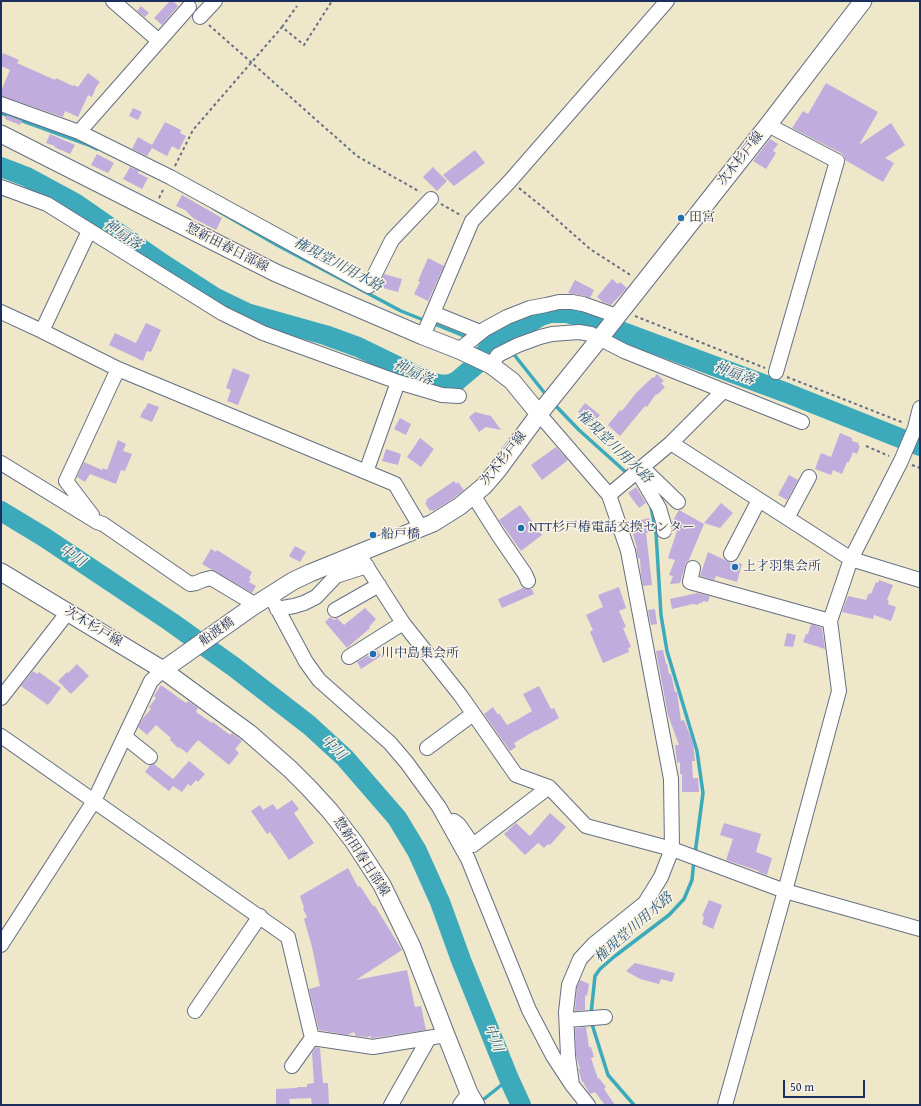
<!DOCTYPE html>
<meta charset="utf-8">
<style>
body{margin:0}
#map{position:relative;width:921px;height:1106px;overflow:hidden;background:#eee7ca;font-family:"Gentium Book Plus",serif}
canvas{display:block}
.frame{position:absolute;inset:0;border:2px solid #1b2f5e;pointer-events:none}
.scale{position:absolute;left:783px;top:1080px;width:82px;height:18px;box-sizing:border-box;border:2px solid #1b2f5e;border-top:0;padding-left:5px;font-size:12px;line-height:14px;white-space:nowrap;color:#1b2f5e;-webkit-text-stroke:3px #fcf5e5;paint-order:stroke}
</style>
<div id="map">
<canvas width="921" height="1106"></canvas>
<div class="frame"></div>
<div class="scale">50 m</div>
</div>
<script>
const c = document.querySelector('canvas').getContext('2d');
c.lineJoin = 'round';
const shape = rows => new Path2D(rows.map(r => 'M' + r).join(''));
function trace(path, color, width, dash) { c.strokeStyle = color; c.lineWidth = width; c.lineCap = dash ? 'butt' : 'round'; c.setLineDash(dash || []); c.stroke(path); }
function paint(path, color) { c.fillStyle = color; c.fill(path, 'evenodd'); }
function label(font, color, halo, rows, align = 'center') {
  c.font = font + ' "Gentium Book Plus","Noto Serif JP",serif'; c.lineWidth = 3; c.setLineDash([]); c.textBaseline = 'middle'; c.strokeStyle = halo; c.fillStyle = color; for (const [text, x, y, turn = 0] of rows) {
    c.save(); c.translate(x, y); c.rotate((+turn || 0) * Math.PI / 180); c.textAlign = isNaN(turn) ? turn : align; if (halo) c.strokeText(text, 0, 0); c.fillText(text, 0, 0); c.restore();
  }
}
const stream = shape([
 [1,113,86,144,97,149],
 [213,208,277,245,401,311,426,321],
 [432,323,469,338],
 [477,341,490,346,501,347],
 [512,352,547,396],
 [553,403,579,430,629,475],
 [651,507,656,533,661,615,667,651,697,751,703,793,695,854],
 [591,1014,595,976,600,969,615,956,669,915,684,899,692,880,694,860],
 [591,1021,608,1075,634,1105],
 [484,1099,509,1079]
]);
const river = shape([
 [1,167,27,177,75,203,163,264,214,297,247,313,325,335,358,347,430,382,442,385,451,384,457,381,477,364,490,346,541,316,550,313,567,313,582,317,787,393,920,446],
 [1,511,44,537,171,622,234,667,309,725,345,758,397,818,417,851,440,902,461,960,509,1079,521,1105]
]);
const building = shape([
 [170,1,173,1,178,6,162,25,154,18],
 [141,6,149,13,145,17,137,11],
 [3,53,19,60,17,63,55,80,56,78,73,86,74,85,78,87,88,73,100,82,96,87,92,97,88,95,78,117,65,111,63,117,1,96,1,91,10,70,1,66,1,58],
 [826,83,878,112,859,145,891,123,905,145,885,158,894,163,883,182,845,160,844,156,841,153,792,128,803,111,808,114],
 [133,108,142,112,138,120,129,116],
 [7,115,22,121,20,125,5,119],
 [165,122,181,130,180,133,186,136,179,150,172,146,167,156,152,148,147,156,132,149,138,137,152,145],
 [50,134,75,145,70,154,54,147,55,146,46,143],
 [770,139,778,144,773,151,776,153,766,169,753,161],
 [475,150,485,163,454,186,443,175],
 [97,154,114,163,108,173,91,165],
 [130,167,139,171,138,173,148,178,142,189,123,179],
 [433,167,447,181,437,191,423,177],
 [182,195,222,218,216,230,193,218,185,210,176,206],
 [428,258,444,266,428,301,414,294,420,282,418,281],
 [384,274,402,279,398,292,379,287],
 [612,279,618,284,620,282,627,288,611,305,603,302,597,297],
 [575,280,594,290,590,298,585,296,568,293],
 [146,323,161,330,151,352,147,351,143,361,109,345,115,333,136,343],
 [233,368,250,375,238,405,227,401,231,390,226,388],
 [657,374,664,381,661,383,665,387,657,395,656,394,647,407,645,406,620,436,608,425,620,410,622,411,636,393,653,377,654,378],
 [148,403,159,407,152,422,140,417,144,409,145,409],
 [585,403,600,415,592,424,578,412],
 [475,412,491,416,501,430,486,427,479,432,469,417],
 [400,418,411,424,406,435,394,429],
 [840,433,852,438,852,441,859,443,858,445,860,446,857,454,853,452,849,462,847,462,842,474,833,470,831,475,815,469,821,453,831,457],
 [420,438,434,449,421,467,407,457],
 [118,440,126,444,123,451,132,454,125,471,121,470,116,484,90,474,85,482,77,477,84,462,102,470,103,468,107,470],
 [556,447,568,460,542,480,531,465],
 [386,449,401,454,398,465,382,461],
 [789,475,798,480,787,500,778,495],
 [454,481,456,484,458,482,464,490,451,500,433,511,432,510,430,511,425,503,427,502,426,500],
 [636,487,646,503,639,508,628,493],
 [721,503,733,513,720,528,704,523],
 [520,505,542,535,521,551,499,520],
 [679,510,704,524,689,560,686,563,685,566,680,583,670,584,673,576,669,575,675,560,668,558,677,531,672,529,672,522],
 [649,518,653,531,646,533,652,585,643,586,641,575,640,558,638,559,636,548,637,548,630,523],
 [295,546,306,552,300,562,289,556],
 [211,549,216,552,217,550,252,572,249,578,251,579,249,582,256,586,252,593,202,564],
 [708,552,731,563,734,562,742,564,737,582,716,576,714,580,700,576],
 [879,580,893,585,887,600,889,601,888,604,896,607,891,621,874,615,873,619,842,612,848,596,866,600,869,593,871,594,876,582,878,583],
 [619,587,626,608,619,611,626,627,623,628,631,647,628,648,629,652,603,663,590,632,593,630,586,615,603,607,598,595],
 [523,588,527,589,532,589,534,594,502,608,498,599],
 [697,593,710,596,708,602,703,601,702,603,699,603,698,605,693,604,672,609,670,599],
 [365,608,376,619,369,627,370,628,347,648,325,622,330,617,334,620,337,618,344,625],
 [655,609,657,624,651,625,648,610],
 [811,624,822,628,825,649,803,642,806,634,808,634],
 [787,633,796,635,793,647,784,646],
 [377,650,381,656,361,669,357,662],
 [663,650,666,664,667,664,669,674,671,674,675,692,677,692,681,721,684,720,693,743,695,761,692,761,693,778,698,778,699,792,682,792,682,774,680,774,680,762,677,763,675,745,679,745,668,715,656,651],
 [77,664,89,676,71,694,58,681,67,672,68,673],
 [33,671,37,674,39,672,61,688,48,705,21,686],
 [161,685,186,703,188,701,198,708,196,712,212,723,213,722,230,735,232,733,242,741,235,749,239,753,229,765,213,752,198,740,187,753,179,747,178,748,170,740,171,738,156,725,147,735,138,727,143,718,151,709,149,707,156,698,154,696],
 [539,686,551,709,554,708,559,718,536,731,536,730,514,743,516,747,510,751,484,714,493,707,498,715,499,713,507,725,517,720,532,711,523,694],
 [189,761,205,774,198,782,196,780,191,786,188,784,182,792,173,786,169,791,145,772,150,765,154,764,173,779],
 [292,800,299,809,294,813,314,843,289,860,270,832,267,834,251,811,260,805,263,810,273,804,277,810],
 [550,813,566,827,550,845,548,844,544,848,538,843,525,855,504,834,516,823,530,836],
 [724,823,761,834,756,852,772,858,767,875,758,872,759,871,726,860,733,839,720,835],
 [348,868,358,887,360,886,373,906,375,906,402,950,356,980,407,970,415,1007,421,1006,426,1030,373,1038,371,1038,371,1036,367,1037,356,1036,354,1032,347,1035,319,1030,309,989,320,986,312,947,304,919,307,917,303,909,304,908,300,896],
 [709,900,722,905,713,929,702,924,704,917,702,916],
 [635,963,675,973,672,982,661,979,659,984,640,979,626,971],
 [580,980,589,984,587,996,585,995,585,1010,575,1011,577,987],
 [586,1027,589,1047,591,1047,594,1057,591,1058,598,1079,599,1078,606,1087,604,1089,615,1105,605,1105,595,1092,590,1094,583,1082,582,1082,579,1071,578,1069,580,1069,576,1055,575,1028],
 [316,1047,320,1048,323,1083,328,1083,329,1105,312,1105,311,1098,289,1099,290,1104,276,1104,276,1089,297,1088,297,1087,307,1087,307,1084,314,1083,312,1053]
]);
const path = shape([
 [209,25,357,156,420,192],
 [282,27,297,6],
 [175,166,193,130,282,27,304,45,332,1],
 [519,188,545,209,590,249,632,276],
 [159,198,164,188],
 [441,204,462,216],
 [635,316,765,368],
 [787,377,904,423],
 [866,446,889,456],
 [912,465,920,468]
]);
const minor = shape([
 [113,1,159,41],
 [200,17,215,1],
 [1,104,79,132,189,7],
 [768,125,837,161,776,372],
 [79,132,170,177,369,286,392,240,431,199],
 [1,187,47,204,222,313,263,333,398,382,442,395,459,396],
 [1,312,42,331,118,369,395,484,421,528],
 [433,313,480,332],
 [42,331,89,231],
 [423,336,472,221,510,181,667,1],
 [459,350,485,329,507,317,530,308,546,305,559,302,572,302,583,304,617,316],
 [491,365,498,355,518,345,540,337,552,334,579,332,591,334,624,351,802,422],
 [539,414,609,495,628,551,671,779,672,849,661,877,645,903,594,944,580,959,569,985,566,1012,568,1056,572,1085],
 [671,443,723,391],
 [1,463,97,522,103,524,190,584,196,583,203,580,211,578,256,605],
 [639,470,642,479,659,508,664,525,664,531],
 [639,470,648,473,678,502],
 [366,472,398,382],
 [473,495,499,536,525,574,528,581],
 [609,495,671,443,851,559,920,580],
 [92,515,66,481,118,369],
 [787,518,809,477],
 [358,553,403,623,461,696,516,775,549,787,586,826,672,849,785,891,920,929],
 [731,554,759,500],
 [693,568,690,582,830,621],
 [270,595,306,662,319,680,390,743,407,763,439,807,468,859,529,1010,553,1056,572,1085,588,1105],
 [277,609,294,606,304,603,316,597,336,576,367,566],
 [335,610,379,585],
 [349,657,403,623],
 [1,698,68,612],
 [1,736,288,937,312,1038,373,1047,446,1035],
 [125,737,150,757],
 [427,748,473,714],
 [454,821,459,825,473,845,549,787],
 [1,945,94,801,151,681,163,670],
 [195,1011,260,916],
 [567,1020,605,1017],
 [292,1066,312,1038],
 [391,1105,429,1038],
 [460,1105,469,1093],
 [725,1105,785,891,839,691,830,621,851,559,901,461,915,428,920,408]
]);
const major = shape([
 [1,134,276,273,423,336,459,350,491,365,512,381,539,414],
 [1,572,163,670,249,733,290,769,309,788,330,811,354,842,382,885,412,947,446,1035,469,1093,476,1105],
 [163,670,252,607,293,581,310,573,433,523,460,506,484,486,497,471,539,414,600,338,768,125,863,1]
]);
const markers = [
 [681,218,4,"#1f6fb2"],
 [521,528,4,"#1f6fb2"],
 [373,535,4,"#1f6fb2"],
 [735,567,4,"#1f6fb2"],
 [373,654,4,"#1f6fb2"]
];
const streetNames = [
 ["次木杉戸線",741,159,-52],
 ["惣新田春日部線",227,248,27],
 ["次木杉戸線",504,459,-52],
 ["次木杉戸線",93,627,31],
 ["船渡橋",217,632,-35],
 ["惣新田春日部線",361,857,57]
];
const poiNames = [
 ["田宮",689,218],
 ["NTT杉戸椿電話交換センター",529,528],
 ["船戸橋",381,535],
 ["上才羽集会所",743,567],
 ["川中島集会所",381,654]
];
const waterNames = [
 ["神扇落",122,235,34],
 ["権現堂川用水路",338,265,28],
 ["神扇落",413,373,24],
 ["神扇落",734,374,20],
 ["権現堂川用水路",614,447,44],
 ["中川",72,556,34],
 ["中川",333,748,44],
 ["権現堂川用水路",634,928,-41],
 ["中川",493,1038,69]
];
trace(stream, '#3caabb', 3.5);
trace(river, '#3caabb', 20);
paint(building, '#c0addd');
trace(minor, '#656f84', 16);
trace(major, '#656f84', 19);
trace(path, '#656f84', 2, [3, 3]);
trace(minor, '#fff', 14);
trace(major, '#fff', 17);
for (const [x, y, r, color] of markers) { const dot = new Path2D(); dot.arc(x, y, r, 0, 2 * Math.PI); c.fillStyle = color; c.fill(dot); trace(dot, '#fcf5e5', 1.5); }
label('13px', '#1b2f5e', '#fcf5e5', streetNames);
label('13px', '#1b2f5e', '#fcf5e5', poiNames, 'left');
label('italic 14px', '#275a7f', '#fcf5e5', waterNames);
</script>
